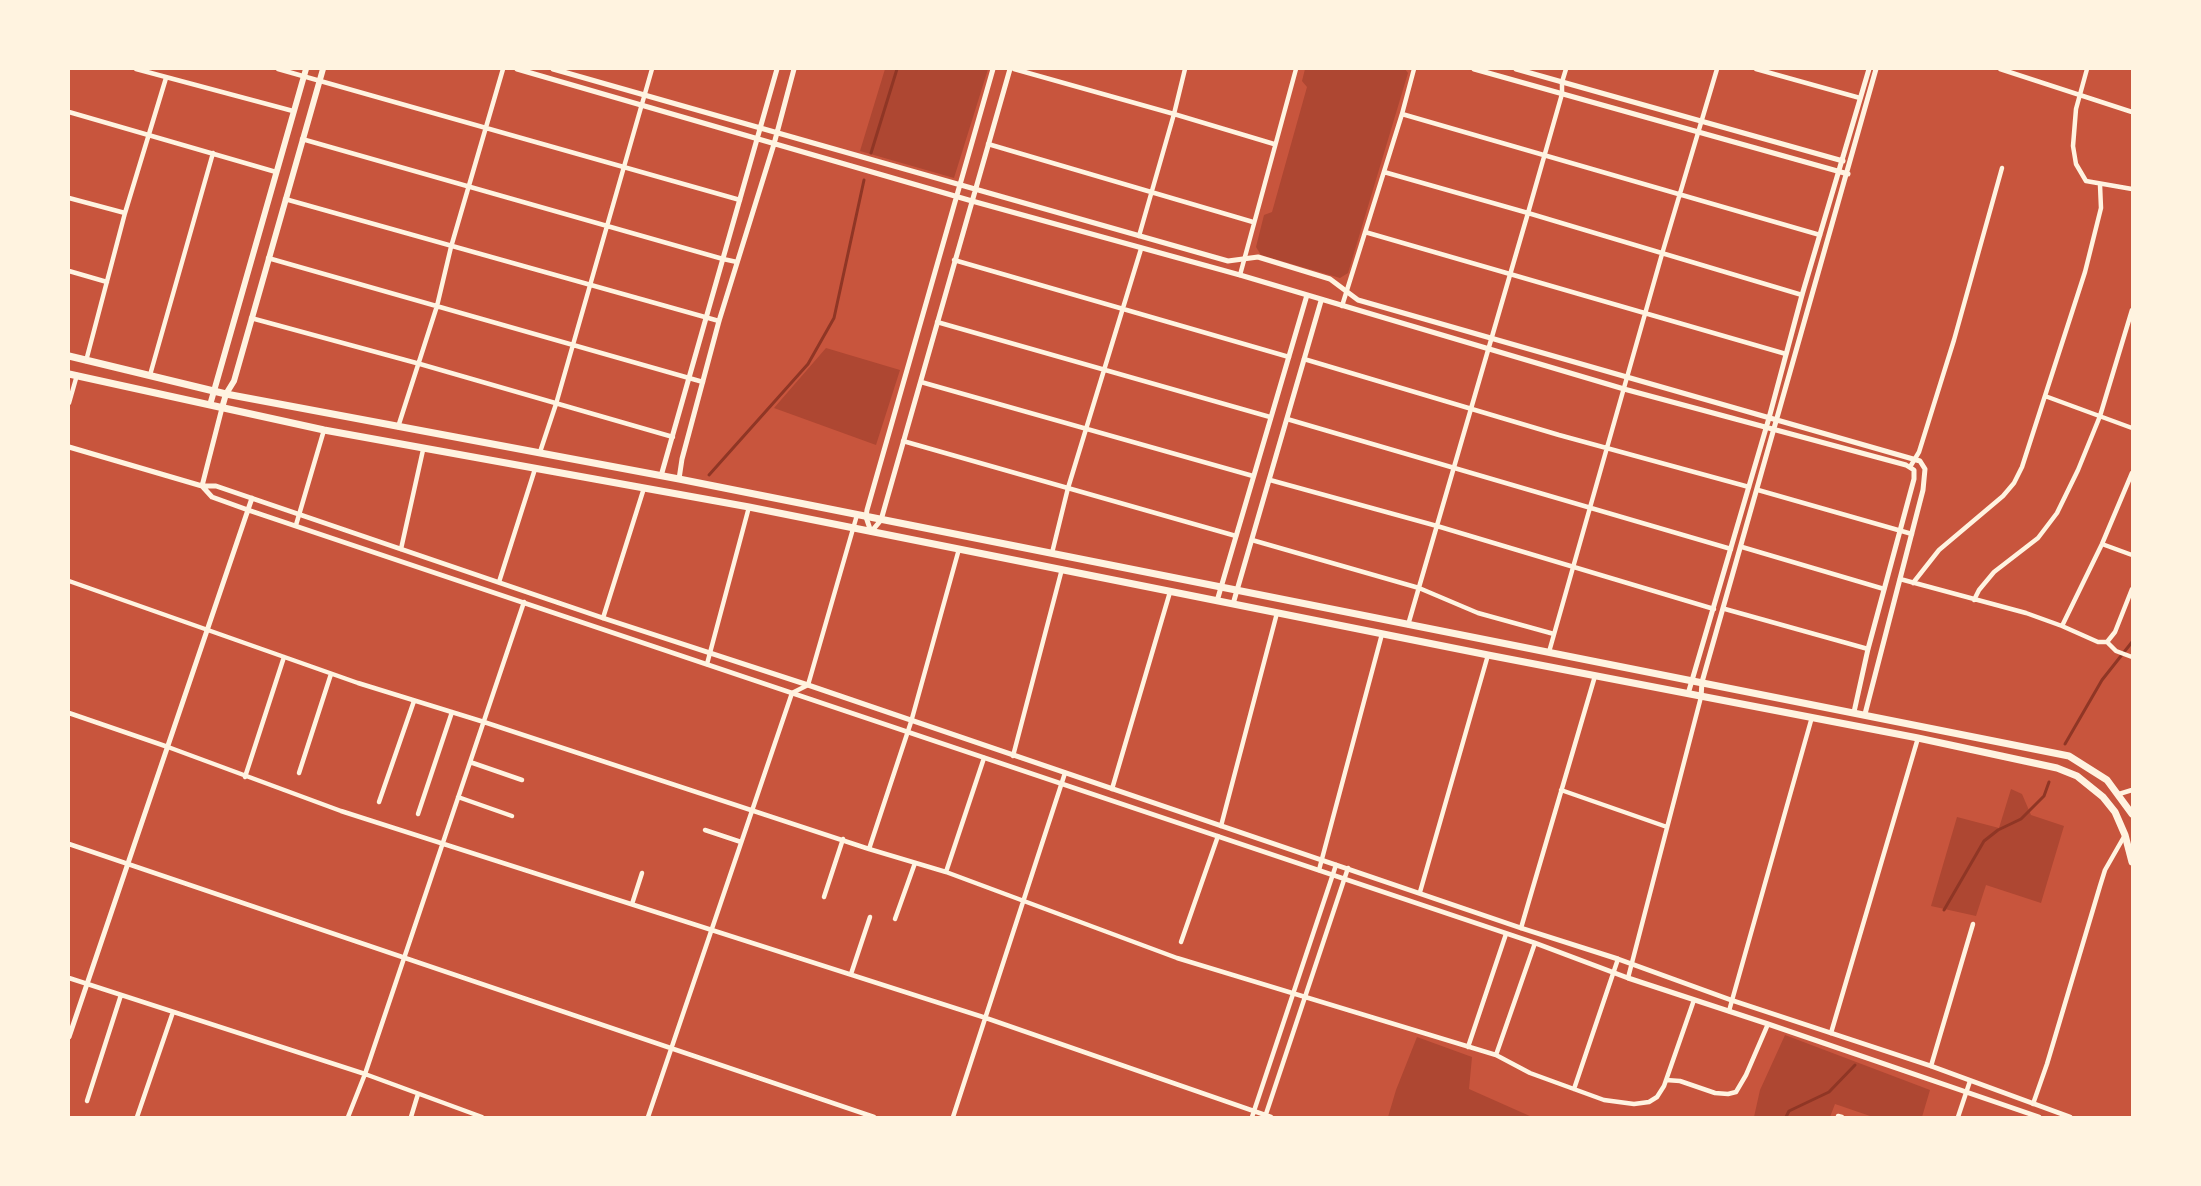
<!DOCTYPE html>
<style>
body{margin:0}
#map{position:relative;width:2201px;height:1186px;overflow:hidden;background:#c8553d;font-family:"PT Sans",sans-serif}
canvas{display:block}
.frame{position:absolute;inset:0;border:70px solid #fff3e0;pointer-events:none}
</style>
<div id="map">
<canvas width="2201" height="1186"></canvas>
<div class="frame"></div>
</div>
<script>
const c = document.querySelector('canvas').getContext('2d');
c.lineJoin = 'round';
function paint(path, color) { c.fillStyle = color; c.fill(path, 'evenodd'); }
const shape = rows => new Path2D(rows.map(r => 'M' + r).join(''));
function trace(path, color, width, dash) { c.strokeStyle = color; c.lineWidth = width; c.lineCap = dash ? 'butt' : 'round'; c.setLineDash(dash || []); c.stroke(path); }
const green = shape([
 [885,69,988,69,954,178,860,151],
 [1305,69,1405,69,1408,73,1348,273,1340,278,1261,255,1256,247,1264,215,1272,212,1307,87,1302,81],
 [826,348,900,370,876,445,774,408],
 [2011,789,2022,794,2031,815,2064,826,2041,903,1986,885,1976,916,1931,906,1957,817,1999,828],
 [1785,1035,1930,1090,1922,1117,1873,1117,1835,1104,1830,1117,1754,1117,1760,1090],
 [1417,1037,1472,1057,1469,1089,1532,1117,1388,1117,1396,1090]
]);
const stream = shape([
 [871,153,897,69],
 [709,475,808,364,834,318,864,180],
 [2065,744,2102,680,2132,642],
 [1944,910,1984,841,1998,830,2021,819,2044,796,2049,782],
 [1786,1117,1789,1111,1829,1092,1855,1065]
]);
const minor = shape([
 [136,69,293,111],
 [278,69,740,200],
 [1014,69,1174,114,1274,144],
 [1756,69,1860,98],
 [2000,69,2132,112],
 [2087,69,2076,109,2073,146,2076,164,2086,181,2132,189],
 [69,112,276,172],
 [1402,114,1820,235],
 [302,139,723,259,737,262],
 [988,144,1253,222],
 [1384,172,1528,213,1802,295],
 [69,198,125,213],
 [285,199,719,321],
 [1365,232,1786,354],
 [1139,236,1174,114,1185,69],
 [268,258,703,382],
 [954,260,1289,357],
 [69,271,107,282],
 [1240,275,1296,69],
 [1342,306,1402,114,1414,69],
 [251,318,420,364,673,437],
 [937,322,1270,417],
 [1304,359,1559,435,1749,487],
 [86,361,125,213,166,78],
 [150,375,213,153],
 [921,382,1253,476],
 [2045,396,2132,428],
 [69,403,77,375],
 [1287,419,1731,549],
 [398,427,437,306,451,247,503,69],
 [903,441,1236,536],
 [540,452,556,404,652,69],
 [1910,467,1919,452,1954,340,2002,168],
 [1270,480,1437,526,1714,609],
 [1758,490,1912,534],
 [296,525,324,430],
 [1252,540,1419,588,1478,613,1554,634],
 [2102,544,2132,555],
 [1742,547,1884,589],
 [401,549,423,450],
 [1052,553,1068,488,1141,249],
 [1900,579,2026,613,2062,626,2098,642,2107,642],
 [69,581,358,683,484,722,869,849,946,872,1177,958,1496,1055,1530,1073,1604,1100,1634,1104,1649,1102,1657,1097,1664,1086,1694,1000],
 [499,582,535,469],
 [1913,583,1939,550,2003,496,2014,483,2022,467,2085,272,2101,208,2100,185],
 [1974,600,1979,590,1994,572,2038,538,2057,513,2078,470,2100,416,2132,310],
 [1725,609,1868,649],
 [603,618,644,488],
 [1408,625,1528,213,1562,94,1562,82,1566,69],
 [2062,626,2102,544,2132,473],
 [2107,642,2115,632,2132,589],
 [2107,642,2116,651,2132,657],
 [1549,652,1662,254,1717,69],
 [707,664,749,507],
 [69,713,168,747,341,811,986,1018,1271,1117],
 [1013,756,1062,569],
 [470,762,522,780],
 [299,773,331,674],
 [245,777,284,657],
 [1112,789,1170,592],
 [1561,790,1667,827],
 [2119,794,2132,790],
 [458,797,512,816],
 [379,802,414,701],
 [418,814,452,712],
 [1221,826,1277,613],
 [705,830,741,842],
 [69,844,874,1117],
 [869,849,911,722,959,549],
 [1319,870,1382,634],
 [946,872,984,758],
 [1420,892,1488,655],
 [824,897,843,839],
 [632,904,642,873],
 [895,919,915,863],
 [1521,928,1595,676],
 [1181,942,1218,836],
 [851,974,870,917],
 [69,978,365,1074,482,1117],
 [1628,978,1701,697],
 [1729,1011,1812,717],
 [1831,1033,1918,738],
 [1468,1047,1506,934],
 [1496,1055,1535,943],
 [1931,1066,1973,924],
 [1666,1080,1680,1081,1715,1093,1728,1094,1736,1092,1746,1075,1768,1024],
 [1574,1089,1618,959],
 [87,1101,121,995],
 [2033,1104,2047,1064,2100,886,2105,870,2125,835],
 [1838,1116,1842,1117],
 [137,1117,173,1012],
 [348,1117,365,1074,524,602],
 [411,1117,418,1094],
 [648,1117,792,693,808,685,857,515],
 [953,1117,1065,773],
 [1252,1117,1336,865],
 [1265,1117,1348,868],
 [1958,1117,1970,1081]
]);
const tertiary = shape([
 [517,69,972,201,1240,275,1624,389,1906,465,1914,470,1914,479,1868,649,1854,712],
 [553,69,1228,261,1258,257,1330,279,1358,300,1920,461,1925,469,1923,490,1865,714],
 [1474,69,1848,174],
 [1516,69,1843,161],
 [69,447,202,486,216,486,603,618,808,685,1521,928,1618,959,1731,1000,1931,1066,2070,1117],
 [661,476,777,69],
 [679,479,682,459,719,321,774,144,794,69],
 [202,486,212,497,248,510,1535,943,1628,978,1768,1024,2039,1117],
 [202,486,222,408],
 [871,532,881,520,1010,69],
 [871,532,866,517,867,510,993,69],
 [1217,601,1307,295],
 [1233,604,1321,301],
 [1688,694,1769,418,1802,295,1869,69],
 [1701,697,1702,682,1876,69],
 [69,1037,252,498]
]);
const secondary = shape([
 [210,405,306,69],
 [222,408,226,394,234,381,323,69]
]);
const primary = shape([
 [69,356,226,394,679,479,2069,756,2107,780,2132,814],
 [69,374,324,430,749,507,1488,655,1918,738,2057,768,2077,776,2103,797,2115,812,2125,835,2132,862]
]);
paint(green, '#ae4732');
trace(stream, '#8f3625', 3);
trace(minor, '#fff3e0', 4.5);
trace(tertiary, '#fff3e0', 5);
trace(secondary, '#fff3e0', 6);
trace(primary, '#fff3e0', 7);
</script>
